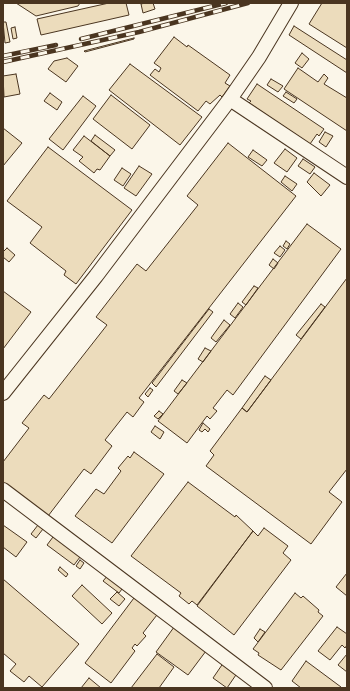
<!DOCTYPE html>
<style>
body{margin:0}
#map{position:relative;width:350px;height:691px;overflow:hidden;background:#fbf6e9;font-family:"Fira Sans",sans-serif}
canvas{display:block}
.frame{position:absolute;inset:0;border:4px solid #4a3520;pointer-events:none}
</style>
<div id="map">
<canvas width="350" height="691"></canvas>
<div class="frame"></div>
</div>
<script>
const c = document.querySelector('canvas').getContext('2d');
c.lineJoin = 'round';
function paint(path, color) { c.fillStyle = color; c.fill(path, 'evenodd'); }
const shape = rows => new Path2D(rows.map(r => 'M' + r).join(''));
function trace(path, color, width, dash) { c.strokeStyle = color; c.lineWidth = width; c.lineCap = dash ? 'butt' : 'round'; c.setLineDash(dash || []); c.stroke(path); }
const building = shape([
 [16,3,80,3,78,6,36,16,16,3],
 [109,3,126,3,129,15,41,35,37,19,109,3],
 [145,3,153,3,155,9,143,13,141,4,145,3],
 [322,3,347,3,347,48,309,24,322,3],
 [3,22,6,22,10,42,5,43,3,22],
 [294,26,347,60,347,73,289,35,294,26],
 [15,27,17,38,13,39,11,28,15,27],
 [174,37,187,47,188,45,230,75,225,83,230,86,222,97,220,95,210,104,206,101,198,111,150,75,155,69,159,72,161,68,154,63,174,37],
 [134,38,134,39,85,52,84,51,134,38],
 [302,53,309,59,302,68,295,63,302,53],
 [67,58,78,66,66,82,48,69,54,61,67,58],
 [130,64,202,117,180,145,109,90,130,64],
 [298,68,318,82,324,74,328,78,324,84,347,98,347,131,284,89,298,68],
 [16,74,20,94,4,97,3,76,16,74],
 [271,79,283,86,278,92,267,85,271,79],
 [257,84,324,129,319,136,317,134,310,144,249,103,251,101,247,99,257,84],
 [286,92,297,99,294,103,283,96,286,92],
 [50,93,62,102,57,110,44,101,50,93],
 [111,95,150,125,132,149,93,119,111,95],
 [83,96,96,106,63,150,49,139,83,96],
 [3,128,22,143,3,166,3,128],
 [325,132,333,136,326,147,319,142,325,132],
 [95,135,115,150,110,156,91,141,95,135],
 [84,136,110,156,100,170,97,169,94,173,79,161,83,157,73,150,84,136],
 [228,143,296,196,139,398,144,402,133,417,127,412,105,440,112,446,91,474,84,469,45,520,3,487,3,462,29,428,22,423,44,395,49,399,107,325,96,317,137,264,146,271,198,205,187,196,228,143],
 [48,147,132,210,76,284,64,275,66,271,30,243,42,227,7,201,48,147],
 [285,149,297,158,287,172,274,163,285,149],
 [253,150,267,160,262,166,248,157,253,150],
 [303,159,315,167,310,174,298,166,303,159],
 [139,166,152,174,136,196,124,188,139,166],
 [122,168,131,174,123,186,114,180,122,168],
 [314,173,330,185,321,196,307,182,314,173],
 [285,176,297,184,292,191,281,182,285,176],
 [307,224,341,249,233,395,227,390,213,408,217,411,210,419,207,416,187,443,158,421,307,224],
 [286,241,290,244,287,249,283,246,286,241],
 [280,246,285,250,280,257,274,253,280,246],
 [7,248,15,255,9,262,3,257,3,252,7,248],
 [273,259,278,263,274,269,269,265,273,259],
 [347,278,347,469,329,492,342,502,311,544,206,466,214,455,210,451,242,408,247,412,347,278],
 [254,286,258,288,246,305,242,302,254,286],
 [3,291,31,312,3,349,3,291],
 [238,303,243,307,235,318,230,314,238,303],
 [321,304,325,307,301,339,296,335,321,304],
 [209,309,213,312,156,387,152,383,209,309],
 [224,320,230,325,216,342,211,338,224,320],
 [205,348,211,351,203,362,198,359,205,348],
 [265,376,271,380,247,412,242,408,265,376],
 [182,380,187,383,178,394,174,391,182,380],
 [150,388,153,390,148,397,145,394,150,388],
 [159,411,163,414,158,419,154,416,159,411],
 [203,423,210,429,208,432,205,429,202,432,199,430,203,423],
 [155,426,164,432,160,439,151,432,155,426],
 [134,452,164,474,112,543,75,516,96,489,104,494,121,471,118,468,128,456,130,458,134,452],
 [188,482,235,517,236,515,253,531,197,605,192,601,189,604,179,596,181,593,131,556,188,482],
 [3,525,27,542,16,557,3,547,3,525],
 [38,525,43,529,36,538,31,534,38,525],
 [264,528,288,546,283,553,291,560,234,635,197,606,253,531,258,536,264,528],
 [56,533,83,553,74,565,47,545,56,533],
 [80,560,84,563,80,569,76,566,80,560],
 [60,567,68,574,66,577,58,570,60,567],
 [347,573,347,596,336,587,347,573],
 [109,574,125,585,119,593,103,581,109,574],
 [3,579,79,644,42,687,29,676,24,682,10,671,16,664,3,653,3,579],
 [82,585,112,613,102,624,72,596,82,585],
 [117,592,125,599,119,606,110,599,117,592],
 [295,593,301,598,303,596,319,610,318,612,323,616,281,670,258,655,259,653,253,649,295,593],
 [137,594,160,611,143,633,146,636,137,646,135,644,132,648,135,651,111,683,85,663,137,594],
 [177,623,209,647,188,675,156,652,177,623],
 [337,627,347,634,347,645,345,648,342,645,330,660,318,651,337,627],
 [260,629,265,632,258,642,254,638,260,629],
 [157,654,174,667,159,688,131,688,157,654],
 [347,654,347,672,338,665,347,654],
 [226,659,240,669,227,688,213,678,226,659],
 [306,661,341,687,340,688,301,688,292,681,306,661],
 [89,678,101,688,81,688,89,678]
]);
const minor = shape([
 [230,99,347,177],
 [3,393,96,276,230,99,259,57,291,3],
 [3,490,265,688]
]);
const rail = shape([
 [81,39,226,3],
 [3,56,56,45],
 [3,62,139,32,248,3]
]);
paint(building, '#ecdcbc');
trace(building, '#4a3520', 1);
trace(minor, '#4a3520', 16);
trace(minor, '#fbf6e9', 14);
trace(rail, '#4a3520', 4.5);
trace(rail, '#fbf6e9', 3, [9]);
</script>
